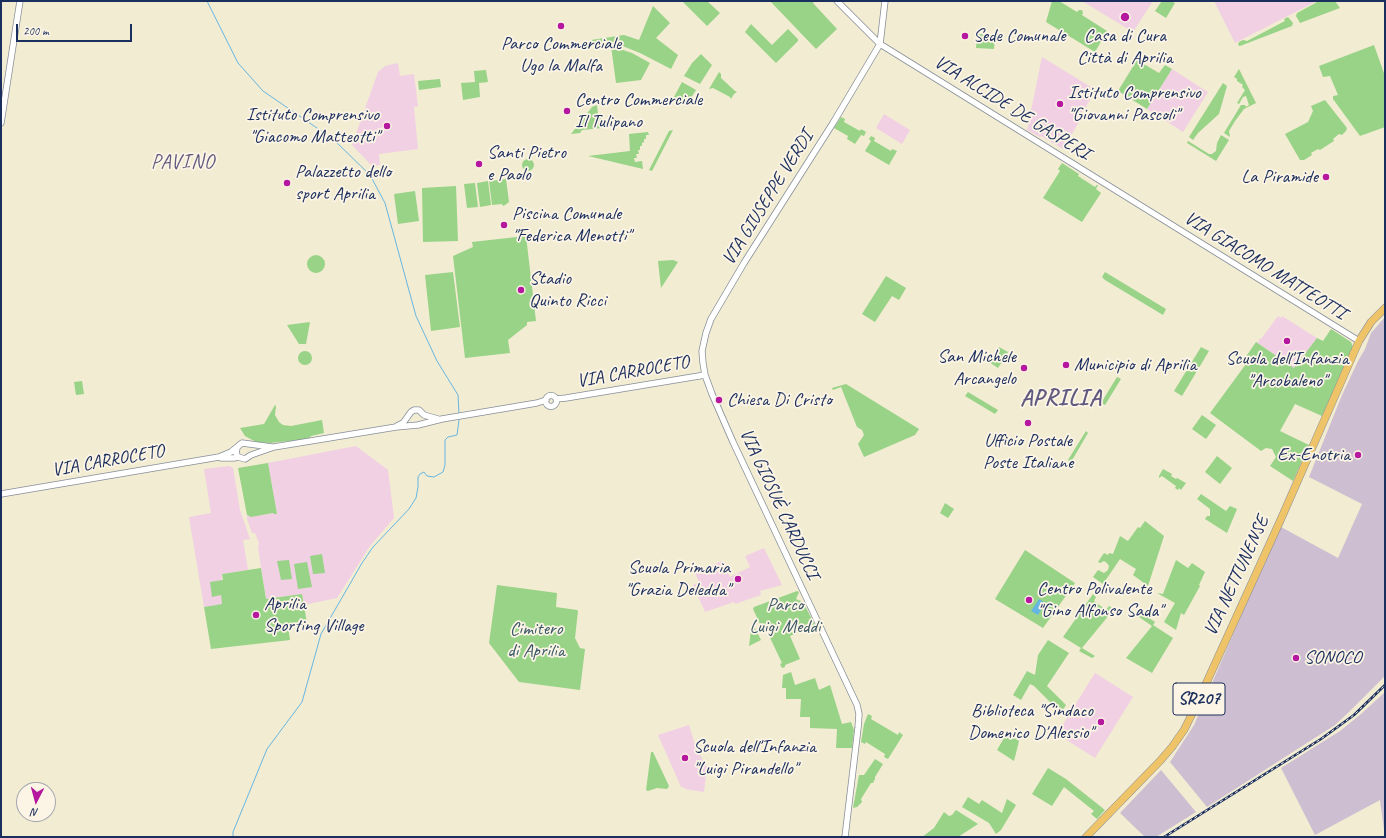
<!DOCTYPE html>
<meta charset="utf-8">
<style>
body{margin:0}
#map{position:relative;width:1386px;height:838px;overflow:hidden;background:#f2ecd2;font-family:Caveat,sans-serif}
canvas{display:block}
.frame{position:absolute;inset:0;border:2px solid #1b2f5e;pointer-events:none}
.north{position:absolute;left:16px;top:782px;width:40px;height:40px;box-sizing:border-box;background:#fcf5e5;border:1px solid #a2a6af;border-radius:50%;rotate:186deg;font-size:11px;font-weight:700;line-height:16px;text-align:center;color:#1b2f5e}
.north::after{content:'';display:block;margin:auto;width:14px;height:18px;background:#b5179e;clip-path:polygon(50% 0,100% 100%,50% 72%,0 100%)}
.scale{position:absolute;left:16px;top:24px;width:116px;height:18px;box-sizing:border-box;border:2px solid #1b2f5e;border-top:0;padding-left:5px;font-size:12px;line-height:14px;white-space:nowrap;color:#1b2f5e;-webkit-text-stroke:3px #fcf5e5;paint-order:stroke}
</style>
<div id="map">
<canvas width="1386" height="838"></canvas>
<div class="frame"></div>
<div class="north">N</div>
<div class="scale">200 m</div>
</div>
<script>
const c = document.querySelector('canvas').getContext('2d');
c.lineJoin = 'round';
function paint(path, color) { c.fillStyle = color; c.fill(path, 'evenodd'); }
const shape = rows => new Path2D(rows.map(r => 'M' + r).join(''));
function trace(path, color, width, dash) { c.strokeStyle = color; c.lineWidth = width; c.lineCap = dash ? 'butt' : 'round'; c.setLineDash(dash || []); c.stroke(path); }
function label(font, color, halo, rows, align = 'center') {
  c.font = font + ' Caveat,sans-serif'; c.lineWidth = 3.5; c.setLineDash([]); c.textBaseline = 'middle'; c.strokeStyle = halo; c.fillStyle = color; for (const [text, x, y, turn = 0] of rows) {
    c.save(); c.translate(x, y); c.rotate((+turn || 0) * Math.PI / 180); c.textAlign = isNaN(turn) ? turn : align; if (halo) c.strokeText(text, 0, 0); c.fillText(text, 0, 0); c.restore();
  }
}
const built = shape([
 [1082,1,1153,1,1133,32],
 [1214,1,1317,1,1235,43],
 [1042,57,1096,90,1077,121,1079,122,1063,149,1041,136,1040,137,1027,130],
 [398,63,400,76,414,74,418,106,414,107,418,149,379,154,380,165,372,166,352,145,378,72,385,66],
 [1172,69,1208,92,1183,132,1163,119,1164,117,1154,111,1153,113,1147,109],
 [884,114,910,130,902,144,876,128],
 [1278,316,1281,318,1282,316,1317,338,1294,368,1256,342,1259,342,1259,339,1261,339],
 [356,446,388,470,394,518,370,546,337,598,304,605,302,594,266,599,258,548,259,543,255,533,252,533,247,519,247,515,251,517,273,513,277,514,268,463],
 [229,466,233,468,240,510,250,539,243,540,248,570,222,574,221,595,223,604,204,607,189,517,211,513,204,469],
 [764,548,782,585,760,591,761,595,735,604,734,602,705,612,693,585,699,582,695,573,722,561,730,577,750,567,745,556],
 [1095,673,1133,697,1095,758,1057,734],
 [689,725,696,748,707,767,704,792,685,789,685,788,681,787,658,735]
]);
const industrial = shape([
 [1385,317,1385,676,1349,712,1335,725,1207,807,1170,762,1194,725,1250,595,1281,527,1338,558,1362,504,1309,477,1342,395,1358,361,1365,349,1371,333],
 [1385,692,1385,837,1380,800,1315,835,1281,768,1340,731,1361,714],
 [1161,770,1196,812,1156,837,1145,837,1120,813]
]);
const green = shape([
 [682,1,707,1,720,13,707,26],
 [770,1,815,1,813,3,837,29,816,49],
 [1052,1,1059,1,1077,12,1079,10,1082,10,1083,13,1082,15,1107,31,1095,52,1046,22],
 [1162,1,1171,1,1175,3,1166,18,1155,11],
 [1319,1,1335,1,1340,8,1300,23,1296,16,1297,13],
 [653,6,670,23,656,38,678,55,671,69,640,53,610,41,591,43,591,40,624,35,639,40],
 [1288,17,1293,23,1292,26,1240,46,1238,45,1239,42,1243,40,1247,41,1285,21,1284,19],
 [751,24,772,45,788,29,798,39,798,41,776,63,745,32],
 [977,34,995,35,994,49,976,48],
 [1374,45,1385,76,1385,127,1360,136,1333,99,1333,96,1338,95,1330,76,1323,77,1319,66],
 [611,46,632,53,650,63,641,80,616,83],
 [701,54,712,65,700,84,684,76,692,63],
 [1137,60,1159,73,1165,65,1172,69,1147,109,1118,91],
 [1239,69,1256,103,1244,109,1235,121,1229,131,1230,137,1224,133,1241,105,1245,105,1246,107,1249,105,1246,96,1243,97,1239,104,1237,103,1245,90,1242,87,1243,85,1237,81,1237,79,1234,77],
 [486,70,488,82,479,83,480,97,463,100,461,83,475,82,474,71],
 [719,72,721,74,721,78,735,91,737,92,734,94,731,99,730,97,713,88,709,89],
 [440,79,441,87,419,90,418,81],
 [682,82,696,90,687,104,674,97],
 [1223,83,1227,86,1219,114,1198,133,1193,140,1189,137],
 [1325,100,1347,128,1346,131,1342,135,1339,134,1333,139,1334,141,1320,150,1318,149,1311,153,1312,155,1304,160,1300,160,1285,134,1308,122,1313,111,1311,106],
 [597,105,598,115,601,115,602,128,582,130,580,133,571,134,592,107],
 [841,117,845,119,844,122,860,131,861,129,866,132,864,136,861,135,855,144,847,139,848,136,834,128],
 [673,130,652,171,649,170,669,131],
 [648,132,649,135,646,135,646,139,644,139,644,142,642,143,642,146,640,146,640,150,638,150,639,154,636,154,637,158,634,158,635,162,642,161,643,169,588,156,630,151,629,134],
 [1221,135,1229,140,1216,161,1187,143,1188,141,1209,154,1212,154,1216,151,1217,143],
 [871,136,875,138,874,141,891,151,892,149,897,151,889,165,865,151,871,141,869,139],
 '522 165a6 6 0 1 1 12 0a6 6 0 1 1-12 0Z',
 [1062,163,1079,174,1078,176,1095,187,1097,185,1098,185,1096,189,1101,193,1082,222,1043,198,1060,171,1058,169],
 [506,179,509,202,505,205,503,206,502,204,492,205,489,181],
 [488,181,491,205,480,207,477,183],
 [475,183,478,207,467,208,464,184],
 [456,186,458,241,423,242,422,188],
 [415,191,419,221,398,224,394,194],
 [526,236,536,321,527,322,527,325,508,340,510,353,465,358,453,256,473,247,472,242],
 '307 264a9 9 0 1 1 18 0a9 9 0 1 1-18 0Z',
 [673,260,678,262,661,288,658,261],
 [453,272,460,327,431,331,425,275],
 [1105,272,1166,309,1163,315,1105,280,1102,277],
 [886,276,906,288,899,300,892,296,875,322,862,314],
 [310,322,306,344,299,344,287,325],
 [1331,329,1351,342,1353,347,1322,416,1295,404,1280,431,1309,445,1293,481,1270,466,1276,457,1272,449,1266,448,1261,451,1210,413,1246,364,1243,361,1256,342,1294,368,1317,338,1323,341],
 [999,347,1008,352,998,368,989,362],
 [1201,347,1209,351,1182,396,1174,391],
 '298 358a7 7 0 1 1 14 0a7 7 0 1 1-14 0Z',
 [1117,377,1121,379,1105,405,1101,403],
 [82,381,84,394,76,395,74,382],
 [846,384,919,429,915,435,864,457,858,444,864,435,862,430,857,427,841,387,833,390,832,388],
 [968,392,998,410,995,414,965,396],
 [275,405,276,406,275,415,279,422,283,425,291,426,322,420,324,433,311,436,309,439,270,443,256,442,245,436,240,428,264,424],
 [1202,415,1216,425,1206,439,1192,429],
 [1086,431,1088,433,1071,462,1068,460],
 [1217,456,1232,468,1220,484,1205,472],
 [268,463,277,514,274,514,273,513,251,517,247,515,238,468],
 [1163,469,1172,474,1171,476,1176,479,1177,478,1186,483,1181,490,1179,488,1178,490,1175,488,1176,486,1162,476,1159,478,1159,476],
 [1201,494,1226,511,1230,506,1237,509,1227,533,1205,519,1207,516,1210,516,1210,509,1197,499],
 [945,503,954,509,948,518,940,513],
 [1145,521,1164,536,1148,586,1133,575,1136,569,1120,559,1103,584,1093,577,1098,570,1104,573,1108,570,1109,566,1107,563,1104,561,1100,563,1098,562,1104,553,1108,555,1109,553,1113,554,1120,536,1128,541,1138,527,1140,528],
 [1025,550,1075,583,1043,628,995,599],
 [322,554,325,573,313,574,310,556],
 [289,560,292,579,281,580,277,561],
 [1176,560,1188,568,1192,563,1205,572,1199,585,1200,586,1184,615,1181,613,1176,630,1164,622,1175,603,1157,593,1163,594],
 [307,562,312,587,298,589,294,564],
 [261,568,266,599,302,594,307,623,288,626,290,640,211,649,204,607,222,604,221,595,212,597,210,582,223,580,222,574],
 [497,585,557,593,556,607,577,610,578,611,575,638,580,648,585,649,580,690,519,682,489,643],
 [797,591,799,592,796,599,803,602,815,625,790,636,800,659,785,665,785,667,782,668,780,664,782,663,763,623,760,624,753,609,754,607],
 [1093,594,1096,597,1094,601,1106,610,1109,606,1114,609,1082,648,1095,656,1092,658,1079,651,1081,648,1063,637],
 [1142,613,1155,622,1153,625,1173,638,1152,673,1126,658,1152,626,1139,617],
 [752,622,761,640,749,646],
 [1048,640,1069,653,1047,686,1066,705,1061,713,1034,686,1030,684,1021,700,1013,695,1027,671,1035,675,1038,655],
 [791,672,795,685,815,678,819,690,830,685,842,724,851,722,854,730,852,748,836,748,837,729,810,728,810,717,800,717,801,699,786,699,786,688,782,688,783,675],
 [868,714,872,716,871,719,898,735,899,732,903,735,888,759,884,757,885,754,866,742,865,744,861,742,864,724],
 [1007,733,1019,741,1014,761,997,750],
 [651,752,653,752,669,786,667,789,657,788,648,791,646,790],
 [875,759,883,764,875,777,875,779,873,783,871,783,861,799,862,802,857,807,853,808,859,775,864,775],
 [1048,768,1066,779,1105,810,1097,819,1091,814,1094,811,1064,787,1052,806,1032,794],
 [968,797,979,804,982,800,1002,813,1007,799,1016,805,1001,830,996,834,989,823,962,807],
 [956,810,978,824,958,837,922,837,934,828,944,812,949,816,952,815]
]);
const water = shape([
 [1039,599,1045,603,1038,615,1031,611]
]);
const stream = shape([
 [207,1,238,63,263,91,333,139,370,175,385,203,416,316,437,361,458,395,459,414],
 [233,837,233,832,267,749,302,702,321,634,362,563,373,547,409,509,416,498,418,487,418,477,420,474,424,472,427,476,434,477,443,472,445,465,445,440,448,437,457,435,459,420]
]);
const tertiary = shape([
 [837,1,880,44,1359,341],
 [1,123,20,1],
 '545.5 401a5.5 5.5 0 1 1 11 0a5.5 5.5 0 1 1-11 0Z',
 [556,399,566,398,705,375],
 [397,426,403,423,411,412,414,410,419,410,424,415,438,419],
 [237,448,236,453,238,457,245,459,251,455,274,447,396,427,418,425,442,419,537,403,546,400],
 [221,458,234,458,238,457],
 [1,494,219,457,231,452,242,443,272,447],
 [845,837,858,728,859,714,857,705,733,442,712,394,705,375,703,363,702,351,706,333,711,319,744,263,833,123,880,44,885,1]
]);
const primary = shape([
 [1086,837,1160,761,1172,747,1184,730,1194,710,1281,519,1359,341,1371,322,1385,308]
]);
const rail = shape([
 [1164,837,1321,739,1354,715,1385,685]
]);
const markers = [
 [1125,17,5,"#b5179e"],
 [561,26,4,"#b5179e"],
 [965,36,4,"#b5179e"],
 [1060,104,4,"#b5179e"],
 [567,111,4,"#b5179e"],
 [387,126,4,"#b5179e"],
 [479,164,4,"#b5179e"],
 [1326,177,4,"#b5179e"],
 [287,183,4,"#b5179e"],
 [504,225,4,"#b5179e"],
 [521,290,4,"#b5179e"],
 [1287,341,4,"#b5179e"],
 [1066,365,4,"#b5179e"],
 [1024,368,4,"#b5179e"],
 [719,400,4,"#b5179e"],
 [1028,423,4,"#b5179e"],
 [1358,455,4,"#b5179e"],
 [738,579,4,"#b5179e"],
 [1029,600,4,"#b5179e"],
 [256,615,4,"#b5179e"],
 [1296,658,4,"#b5179e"],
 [1101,722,4,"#b5179e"],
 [685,758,4,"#b5179e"]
];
const shields = [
 [1199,699,52]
];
const shieldNames = [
 ["SR207",1199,699]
];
const poiNames = [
 ["Sede Comunale",973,36],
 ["Casa di Cura",1125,36,"center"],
 ["Città di Aprilia",1125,58,"center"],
 ["Parco Commerciale",561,44,"center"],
 ["Ugo la Malfa",561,66,"center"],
 ["Istituto Comprensivo",1068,93],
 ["\"Giovanni Pascoli\"",1068,115],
 ["Centro Commerciale",575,100],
 ["Il Tulipano",575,122],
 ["Istituto Comprensivo",379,115,"right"],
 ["\"Giacomo Matteotti\"",379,137,"right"],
 ["Santi Pietro",487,153],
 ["e Paolo",487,175],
 ["Palazzetto dello",295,172],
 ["sport Aprilia",295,194],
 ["La Piramide",1318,177,"right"],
 ["Piscina Comunale",512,214],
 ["\"Federica Menotti\"",512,236],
 ["Stadio",529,279],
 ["Quinto Ricci",529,301],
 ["San Michele",1016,357,"right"],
 ["Arcangelo",1016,379,"right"],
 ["Scuola dell'Infanzia",1287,359,"center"],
 ["\"Arcobaleno\"",1287,381,"center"],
 ["Municipio di Aprilia",1074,365],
 ["Chiesa Di Cristo",727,400],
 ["Ufficio Postale",1028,441,"center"],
 ["Poste Italiane",1028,463,"center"],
 ["Ex-Enotria",1350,455,"right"],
 ["Scuola Primaria",730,568,"right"],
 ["\"Grazia Deledda\"",730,590,"right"],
 ["Centro Polivalente",1037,589],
 ["\"Gino Alfonso Sada\"",1037,611],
 ["Aprilia",264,604],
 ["Sporting Village",264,626],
 ["SONOCO",1304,658],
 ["Biblioteca \"Sindaco",1093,711,"right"],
 ["Domenico D'Alessio\"",1093,733,"right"],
 ["Scuola dell'Infanzia",693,747],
 ["\"Luigi Pirandello\"",693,769]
];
const streetNames = [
 ["VIA ALCIDE DE GASPERI",1012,108,32],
 ["VIA GIUSEPPE VERDI",768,198,-58],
 ["VIA GIACOMO MATTEOTTI",1265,266,32],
 ["VIA CARROCETO",633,372,-10],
 ["VIA CARROCETO",108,461,-10],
 ["VIA GIOSUÈ CARDUCCI",779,504,65],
 ["VIA NETTUNENSE",1237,576,-65]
];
const parkNames = [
 ["Parco",785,605],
 ["Luigi Meddi",785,627],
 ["Cimitero",536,629],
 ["di Aprilia",536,651]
];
const neighbourhoodNames = [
 ["PAVINO",183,163]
];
const districtNames = [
 ["APRILIA",1061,399]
];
paint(built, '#f1d0e4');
paint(industrial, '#cebed1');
paint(green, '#98d387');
paint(water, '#66b6e1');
trace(stream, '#66b6e1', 1);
trace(tertiary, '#868e98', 7);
trace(primary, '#868e98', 8);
trace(tertiary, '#fff', 5.5);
trace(primary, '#efc469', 7);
trace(rail, '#1b2f5e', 2.5);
trace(rail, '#fcf5e5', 1, [3]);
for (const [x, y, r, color] of markers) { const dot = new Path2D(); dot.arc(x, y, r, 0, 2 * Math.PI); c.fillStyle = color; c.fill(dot); trace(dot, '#fcf5e5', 1.5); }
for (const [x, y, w] of shields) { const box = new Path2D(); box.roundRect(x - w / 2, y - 16, w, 32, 3); c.fillStyle = '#fcf5e5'; c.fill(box); trace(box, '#1b2f5e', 1); }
label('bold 18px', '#1b2f5e', null, shieldNames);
label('19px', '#1b2f5e', '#fcf5e5', poiNames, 'left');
label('19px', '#1b2f5e', '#fcf5e5', streetNames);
label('19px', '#3a5868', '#fcf5e5', parkNames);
c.letterSpacing = '1px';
label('20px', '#605980', '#fcf5e5', neighbourhoodNames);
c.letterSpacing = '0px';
c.letterSpacing = '1px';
label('bold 23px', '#605980', '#fcf5e5', districtNames);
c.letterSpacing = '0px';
</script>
